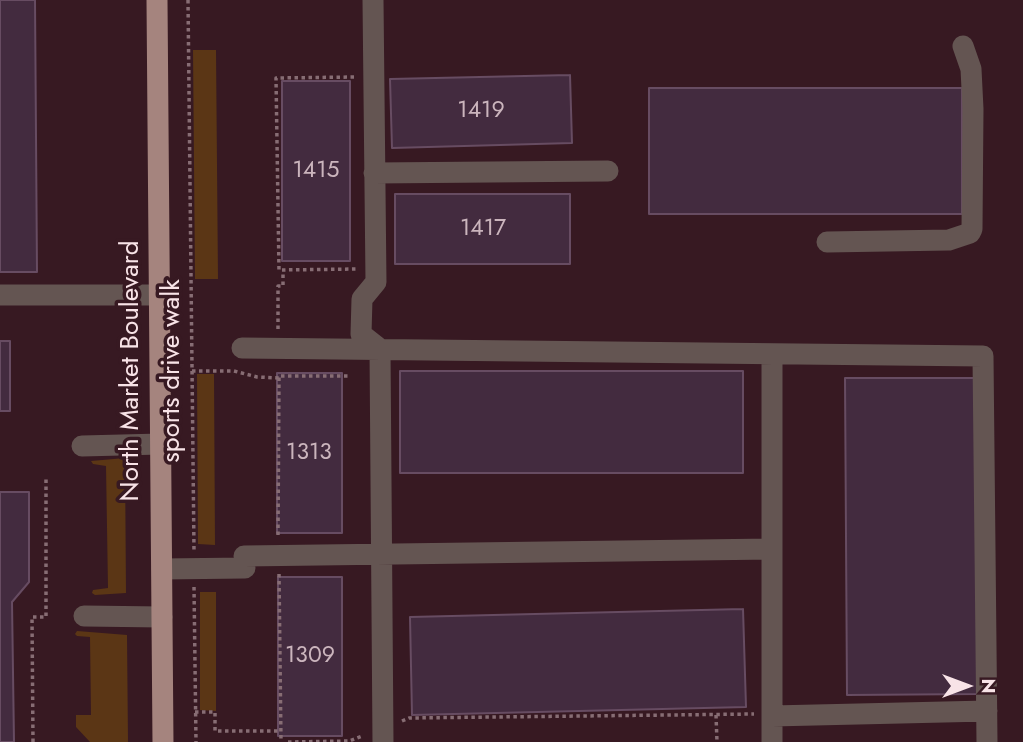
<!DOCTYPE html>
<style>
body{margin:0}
#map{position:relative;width:1023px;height:742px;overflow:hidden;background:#371922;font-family:Jost,sans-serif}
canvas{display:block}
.north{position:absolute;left:932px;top:651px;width:70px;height:70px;-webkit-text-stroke:5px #371922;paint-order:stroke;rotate:90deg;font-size:19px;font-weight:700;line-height:28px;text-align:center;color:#f8e3e7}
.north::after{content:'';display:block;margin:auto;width:24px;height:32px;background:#f8e3e7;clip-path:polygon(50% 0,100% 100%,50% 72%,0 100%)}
</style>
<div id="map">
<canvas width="1023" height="742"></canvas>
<div class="north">N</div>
</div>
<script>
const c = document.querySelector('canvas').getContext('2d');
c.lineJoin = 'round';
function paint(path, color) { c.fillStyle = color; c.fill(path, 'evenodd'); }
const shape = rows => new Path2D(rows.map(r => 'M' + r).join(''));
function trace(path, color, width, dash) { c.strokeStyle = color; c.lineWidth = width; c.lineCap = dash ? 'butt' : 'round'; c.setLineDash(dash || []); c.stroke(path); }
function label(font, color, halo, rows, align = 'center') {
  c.font = font + ' Jost,sans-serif'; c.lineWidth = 7; c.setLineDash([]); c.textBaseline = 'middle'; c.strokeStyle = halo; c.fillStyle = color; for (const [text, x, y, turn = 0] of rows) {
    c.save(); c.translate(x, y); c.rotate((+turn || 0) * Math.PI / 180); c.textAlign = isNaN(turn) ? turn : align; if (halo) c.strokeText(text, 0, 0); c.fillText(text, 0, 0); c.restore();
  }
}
const green = shape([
 [193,50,216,50,218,279,195,279],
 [197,374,214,374,215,545,198,544],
 [125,458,126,593,95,595,92,593,93,590,108,588,106,466,93,464,91,461],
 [200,592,216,592,216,711,200,710],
 [77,631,127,635,128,742,90,742,76,727,76,715,91,715,90,637,77,636,75,634]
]);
const building = shape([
 [0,0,35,0,37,272,0,272,0,0],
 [570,75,572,143,392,148,390,79,570,75],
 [282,81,350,81,350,261,282,261,282,81],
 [649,88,962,88,962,214,649,214,649,88],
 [395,194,570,194,570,264,395,264,395,194],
 [0,341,10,341,10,411,0,411,0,341],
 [400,371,743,371,743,473,400,473,400,371],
 [277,373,342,373,342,533,277,533,277,373],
 [845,378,977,378,979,694,847,695,845,378],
 [0,492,29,492,29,582,12,602,14,742,0,742,0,492],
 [278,577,342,577,342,736,278,736,278,577],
 [743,609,746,707,412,715,410,617,743,609]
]);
const path = shape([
 [188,0,194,551],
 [354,77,276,78,279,270,357,269],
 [278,329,278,286,283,286,283,271],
 [192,371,234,371,257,377,279,378],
 [278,535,279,376,349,376],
 [279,574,281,742],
 [194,587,196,742],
 [195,712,215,712,215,731,281,731],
 [716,715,717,742],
 [402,721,409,718,754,714],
 [33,742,32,617,46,617,46,477],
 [288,742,349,741,362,736]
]);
const minor = shape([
 [373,0,376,282,362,299,361,334,380,349,383,742],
 [374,173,608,171],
 [827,242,949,240,970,233,972,229,973,109,971,69,963,46],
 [0,295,160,295],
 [242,348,983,356,987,742],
 [82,446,161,444],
 [244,556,772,549],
 [162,569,245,568],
 [84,616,162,617],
 [772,716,987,711],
 [772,742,772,354]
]);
const major = shape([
 [157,0,163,742]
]);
const numberNames = [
 ["1419",481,111],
 ["1415",316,171],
 ["1417",483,229],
 ["1313",309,453],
 ["1309",310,656]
];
const streetNames = [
 ["North Market Boulevard",132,371,-90],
 ["sports drive walk",173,371,-90]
];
paint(green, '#5b3615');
paint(building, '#432b3f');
trace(building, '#674c62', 2);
trace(path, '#876d74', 3.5, [3.5, 3.5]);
trace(minor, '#645552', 21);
trace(major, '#a5847e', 21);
label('23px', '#cbb5bd', null, numberNames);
label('26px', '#f8e3e7', '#371922', streetNames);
</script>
